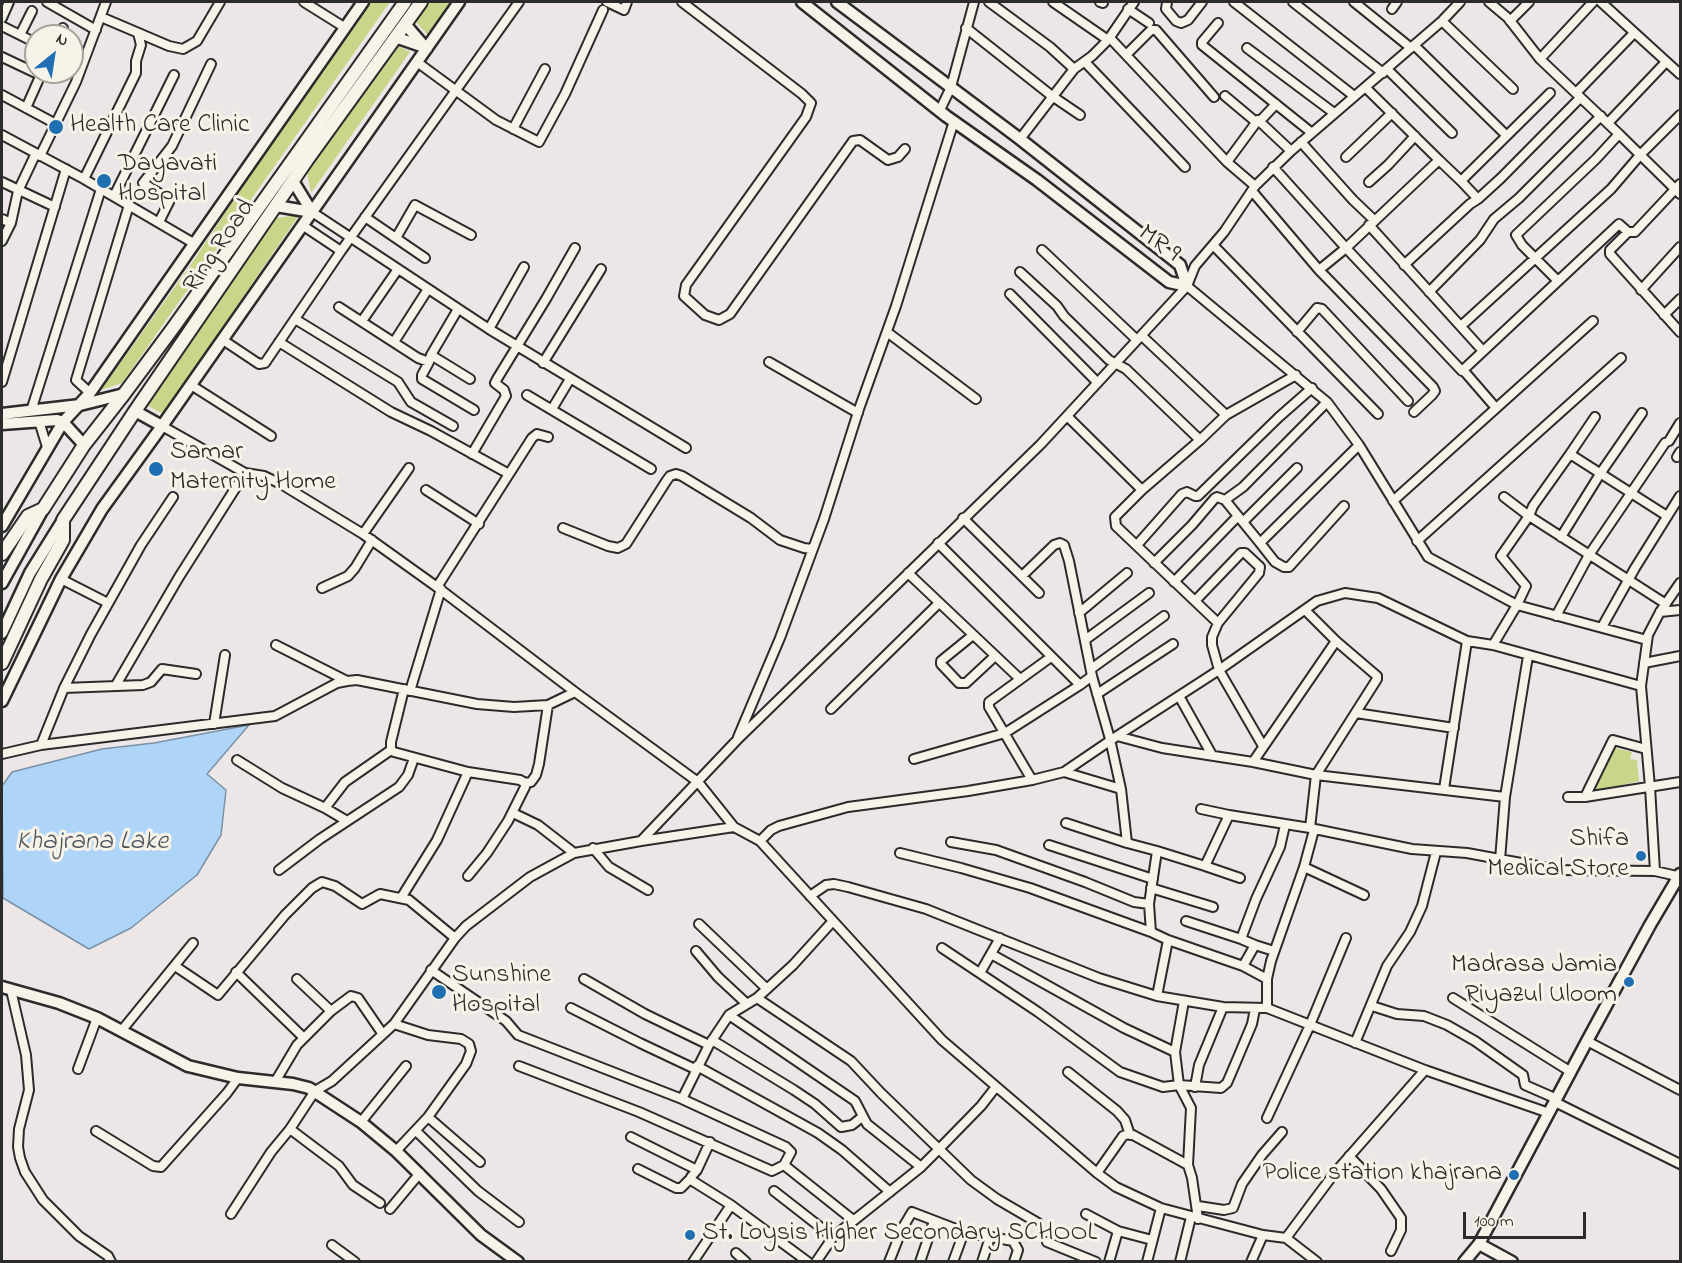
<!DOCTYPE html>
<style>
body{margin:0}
#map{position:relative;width:1682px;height:1263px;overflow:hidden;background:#ede6e6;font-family:"Indie Flower",sans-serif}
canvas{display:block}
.frame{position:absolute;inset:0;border:3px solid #2b2b2b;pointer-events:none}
.north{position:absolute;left:24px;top:24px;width:60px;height:60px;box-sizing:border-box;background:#f7f3e8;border:2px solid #a5a39c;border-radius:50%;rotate:30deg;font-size:16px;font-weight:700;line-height:24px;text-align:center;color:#2b2b2b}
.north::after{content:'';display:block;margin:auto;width:21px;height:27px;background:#1f6fb2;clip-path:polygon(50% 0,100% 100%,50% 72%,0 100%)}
.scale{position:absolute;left:1463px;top:1212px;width:123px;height:27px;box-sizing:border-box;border:3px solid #2b2b2b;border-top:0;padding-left:8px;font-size:18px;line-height:21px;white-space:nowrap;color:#2b2b2b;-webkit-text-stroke:4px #f7f3e8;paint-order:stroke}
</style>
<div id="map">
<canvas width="1682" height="1263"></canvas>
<div class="frame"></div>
<div class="north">N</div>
<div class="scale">100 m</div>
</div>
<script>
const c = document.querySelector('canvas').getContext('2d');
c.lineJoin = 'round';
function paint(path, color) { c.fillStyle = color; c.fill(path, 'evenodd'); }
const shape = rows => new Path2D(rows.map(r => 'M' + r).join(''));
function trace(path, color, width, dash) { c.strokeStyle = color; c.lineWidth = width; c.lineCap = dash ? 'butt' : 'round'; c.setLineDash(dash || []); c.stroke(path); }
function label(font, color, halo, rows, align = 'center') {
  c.font = font + ' "Indie Flower",sans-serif'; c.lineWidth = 6; c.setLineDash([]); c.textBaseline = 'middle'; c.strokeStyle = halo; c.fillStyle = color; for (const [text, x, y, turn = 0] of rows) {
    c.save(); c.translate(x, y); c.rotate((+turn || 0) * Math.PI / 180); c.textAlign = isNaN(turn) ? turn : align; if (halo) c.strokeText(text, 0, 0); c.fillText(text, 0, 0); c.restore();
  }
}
const green = shape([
 [372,2,390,2,122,383,101,390,192,263,251,174],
 [427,2,450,2,428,35,413,19],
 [399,46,410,52,311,193,307,173],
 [299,215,163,414,148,406,276,218],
 [1615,748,1632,752,1630,759,1637,760,1639,781,1594,792]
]);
const water = shape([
 [249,725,207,774,226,790,221,835,197,875,131,928,89,949,3,898,2,786,12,772,102,749,154,743,249,725]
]);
const street = shape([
 [47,2,96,30],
 [304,2,344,27],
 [607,2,624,10,627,2],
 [682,2,802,94,811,103,806,117,686,285,684,296,705,315,719,320,730,314,853,141,860,140,888,160,898,157,905,149],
 [989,2,1050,47,1074,69],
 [1053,2,1108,40],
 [1100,2,1103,3],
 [1167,2,1166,9,1176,21,1181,23,1188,20,1202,2],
 [1234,2,1354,96],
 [1293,2,1383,73],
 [1354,2,1411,48],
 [1460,2,1442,21,1291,151,1255,186,1224,232,1195,266,1187,286,1041,444,737,740,641,841,734,827,760,841,771,830,779,826,848,807,968,791,1032,780,1064,772,1121,789,1127,843,1157,851,1149,904,1151,932,1168,940,1243,966,1267,979,1267,1008,1425,1070,1549,1113],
 [1489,2,1508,18,1540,59,1619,134,1596,159,1516,235,1522,245,1558,281],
 [1601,2,1680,74],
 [1128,9,1149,23],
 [1392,9,1397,2],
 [101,17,169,46,183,49,197,41,220,2],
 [2,18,9,2],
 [1442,21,1513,89],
 [1510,21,1529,2],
 [1218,23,1202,42,1202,45,1312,133],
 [2,26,36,43],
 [966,28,1052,96,1080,115],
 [20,35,32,11],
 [59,36,63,28],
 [1110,38,1227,162,1255,186],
 [1414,45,1506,135],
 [1247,48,1334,113],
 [1127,54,1151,30,1156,30,1214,97],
 [2,57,40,75],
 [1540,59,1593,2],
 [417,62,496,120,539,142,565,94,603,10],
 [1085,62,1185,167],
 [1387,69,1452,133],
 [1576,93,1634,33],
 [2,95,56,124],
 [1225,96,1256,122],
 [26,108,42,72],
 [940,110,951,87,974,2],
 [1260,121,1276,104],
 [1608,123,1666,62],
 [513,129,545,69],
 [1619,134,1680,194],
 [2,135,84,179,195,244],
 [1020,139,1074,69,1092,56,1108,40,1134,2],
 [1301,142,1353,200,1374,220],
 [40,156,76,82,106,2],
 [1346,157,1392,113],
 [1439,160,1461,181,1550,93],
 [1227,162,1258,120,1291,151],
 [1273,167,1346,248,1439,160,1366,88],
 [84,179,136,73,136,61,141,45,138,33],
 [1461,181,1478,199],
 [2,182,55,207],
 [1369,182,1388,165,1415,136],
 [1252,191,1319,270,1433,387,1435,391,1432,395,1414,412],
 [114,196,174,75],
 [312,212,489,329,686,448],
 [365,217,425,258],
 [2,219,11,223],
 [159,222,170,200,143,183,172,146,211,64],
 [302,225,341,251],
 [1369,225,1483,351],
 [1628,232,1635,232,1680,184],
 [396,238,415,205,471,235],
 [2,241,11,223,18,191,36,153],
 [1213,245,1378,414],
 [1042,250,1137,340],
 [1404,265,1470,204,1478,199,1501,178,1580,98],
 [1319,270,1346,248,1462,371,1619,224,1628,232,1610,250,1610,254,1680,332],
 [1020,272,1057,306,1064,316,1109,360,1126,369,1200,440,1226,415,1296,375],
 [1187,286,1327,402,1359,445,1428,557,1517,605,1526,586,1501,556,1529,516,1533,506,1570,454],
 [1641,290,1680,247],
 [1429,292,1480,240,1494,219,1519,198,1601,116],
 [1010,294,1097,382],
 [339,307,418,358,429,362,431,355,458,309],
 [1664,315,1680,299],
 [295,319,398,382,411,402,453,426],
 [362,321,398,269],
 [1461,326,1611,189,1641,154,1680,115],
 [489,329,524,267],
 [887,332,976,399],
 [1297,332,1317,308,1322,309,1408,401],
 [1142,336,1226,415],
 [223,340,259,364,265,363,267,360,341,251,519,2],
 [279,342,391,412,431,431,509,474],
 [394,342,428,289],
 [431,355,470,379],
 [429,362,422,375,422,379,474,410],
 [769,362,858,413],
 [543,363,601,269],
 [1464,371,1496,408],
 [2,382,66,169],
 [191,385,271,436],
 [90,393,76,380,129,205],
 [527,395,651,469],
 [552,409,570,379],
 [31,411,101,189],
 [1067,416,1142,490,1115,517,1116,526,1218,623],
 [1595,417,1570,454,1667,516],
 [39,421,47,447],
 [162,426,245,473,264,476,281,484,363,534,437,587,575,692],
 [1669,441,1680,423],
 [472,454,506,396,504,390,495,383,497,379,546,299,575,248],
 [1677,457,1680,452],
 [426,490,479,524],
 [1142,490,1200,440],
 [1504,497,1529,516,1666,604],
 [1225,500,1260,543,1359,445],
 [1393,501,1593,321],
 [963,518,1039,593],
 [1243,522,1297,468],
 [563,528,608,546,618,548,626,544,667,480,670,476,676,474,682,476,751,518,780,540,804,548,812,549],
 [363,534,409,468],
 [1561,537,1600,474,1642,413],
 [1417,541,1621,358],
 [938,543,1080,685,1092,676],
 [1260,543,1275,562,1284,567,1289,567,1344,506],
 [1137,545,1182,494,1187,492,1195,496,1198,496,1279,417,1312,388],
 [1154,563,1192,525,1215,498,1217,497,1225,500,1243,487,1327,402],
 [908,573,1020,679],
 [1022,576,1054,545,1060,543,1064,545,1069,561,1092,676,1110,739,1121,789],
 [61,579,108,603],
 [1174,582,1238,516],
 [437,587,532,438,537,434,548,437],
 [322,588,348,576,355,568,372,540],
 [1195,601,1241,553,1245,553,1260,567,1259,573,1218,623,1212,637,1212,645,1219,670,1263,746],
 [1305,610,1336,641,1377,676,1377,679,1316,775,1505,797,1500,860],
 [1660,612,1680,610],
 [1079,613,1127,573],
 [1556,616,1589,555,1665,443],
 [1602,627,1635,568,1680,496],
 [973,635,941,661,941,664,959,683,966,683,995,656],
 [1085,640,1149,593],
 [276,645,347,681],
 [1493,645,1517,605,1647,640],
 [1644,663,1680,656],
 [1091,669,1164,616],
 [116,685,179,577,245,473],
 [64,688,143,685,151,682,162,669,196,674],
 [404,689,391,742,391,750,394,752,468,772,520,780,525,783,525,787,508,821,487,853,468,876],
 [410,691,441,589],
 [1097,694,1173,644],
 [1179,696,1212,755],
 [831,709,939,603],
 [1356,713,1454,728],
 [214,724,225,655],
 [1117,736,1219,670,1317,601,1345,593,1378,598,1467,641,1493,645,1641,686],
 [738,737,780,638,824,519,859,409,896,306,954,121],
 [41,745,64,688,91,634,141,545,173,497],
 [2,754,41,745,275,716,337,683,347,681,357,680,477,704,514,707,548,705,575,692,698,782,734,827],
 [914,759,1005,733,1080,685],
 [237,760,282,788,325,808,347,821],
 [1253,762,1336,641],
 [1064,772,1117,736,1162,748,1253,762,1316,775,1310,828],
 [1032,780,989,707,989,702,1051,657],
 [525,783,531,782,536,775,539,764,548,705],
 [1444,789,1467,641],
 [1505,797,1528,656],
 [1568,797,1585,797,1680,782],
 [1585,797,1613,740,1646,749],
 [325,808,345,782,391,750],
 [1201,809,1229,815],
 [513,813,538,825,574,853],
 [1066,823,1127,843],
 [760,841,942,1040,1097,1173,1116,1187,1161,1208,1263,1235,1286,1238,1317,1262],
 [951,842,996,850,1085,882,1134,902,1149,904],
 [1049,845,1153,879],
 [593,848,609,867,648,890],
 [1157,851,1205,866,1229,815,1310,828,1412,849,1467,853,1559,870,1655,871,1677,876],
 [900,853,961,868,1030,888,1151,932],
 [1205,866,1240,878],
 [1304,867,1364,895],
 [279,870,320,839,399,787,408,775,414,758],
 [1655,871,1650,787,1641,686,1648,635,1660,612,1680,583],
 [1151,888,1213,907],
 [810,896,826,885,834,884,848,887,926,909,1099,978,1157,996,1223,1007,1267,1008],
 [401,898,437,840,468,772],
 [1186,921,1241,939],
 [699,924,767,989],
 [1255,945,1274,951],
 [942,948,1038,1012,1120,1072,1163,1087,1179,1085,1221,1088,1227,1083,1236,1062,1252,1024,1255,1009],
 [696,951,718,977,747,1004],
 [991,954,1124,1028,1175,1052],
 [175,966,218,995,285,915,312,888,322,882,335,886,362,904,380,894,409,900,455,938],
 [1243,966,1255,945,1241,939,1256,899,1280,847,1285,825],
 [431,970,506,1021,518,1035,682,1099,709,1045,729,1015,757,998,793,965,832,922],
 [236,972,304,1038],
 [980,973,1000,938],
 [297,979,331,1011],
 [584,979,645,1014,709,1045],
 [1267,979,1271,961,1304,867,1314,830],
 [11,990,26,1055,29,1090,19,1129,18,1147,20,1158,25,1172,43,1200,79,1236,108,1256,111,1262],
 [1157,996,1168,940],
 [757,998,851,1061,881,1093,971,1180,997,1199,1038,1223],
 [1453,998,1571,1072],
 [1184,1001,1175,1052,1179,1085,1191,1108,1188,1165,1192,1178,1198,1219],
 [1372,1006,1397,1014,1424,1016,1447,1025,1475,1041,1523,1075,1525,1085,1557,1099],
 [571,1008,640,1043,695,1069],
 [729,1015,855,1101,867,1124,921,1167],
 [394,1024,428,1035,461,1039,469,1044,471,1051,466,1064,428,1117,396,1151],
 [122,1030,193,943],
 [712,1040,794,1090,815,1104,841,1127,852,1125,862,1117],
 [1587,1041,1680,1090],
 [1355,1043,1387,966,1410,932,1422,906,1436,852],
 [519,1066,639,1112,772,1171,784,1165,853,1220],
 [697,1066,818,1133,842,1150,890,1192],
 [78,1069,97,1018],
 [1068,1072,1117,1111,1125,1120,1130,1135],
 [275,1082,297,1045,331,1011,351,996,358,998,382,1033],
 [1195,1087,1199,1065,1223,1007],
 [682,1099,786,1147,791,1152,784,1165],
 [1555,1102,1680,1164],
 [428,1117,480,1162],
 [1267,1118,1310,1025,1346,938],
 [361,1122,406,1066],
 [290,1129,339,1166,353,1185,380,1203],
 [96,1131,153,1166,161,1167,227,1093,238,1078],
 [416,1131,478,1191,519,1222],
 [631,1137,697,1170,710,1142],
 [1349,1156,1381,1189,1401,1218,1401,1230,1391,1251],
 [638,1169,676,1188,681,1188,690,1179],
 [697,1170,691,1177,691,1180,731,1205],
 [1097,1173,1123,1136,1128,1134,1133,1135,1188,1165],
 [774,1191,833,1237],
 [1198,1206,1224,1210,1233,1208,1242,1184,1262,1155,1282,1132],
 [390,1209,420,1173],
 [231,1214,271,1152,290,1129,315,1091,332,1081,394,1024,455,938,466,926,530,877,574,853,641,841],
 [1086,1214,1118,1231,1152,1240],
 [1286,1238,1333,1175,1425,1070],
 [1047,1242,1096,1262],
 [332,1245,355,1262],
 [736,1253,746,1262],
 [693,1262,731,1205,808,1262],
 [816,1262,833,1237,921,1167,938,1150,981,1106,995,1088],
 [889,1262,902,1229,912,1212,964,1232,1013,1241,1018,1250,1014,1262],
 [920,1262,934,1221],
 [953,1262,964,1232],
 [982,1262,990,1237],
 [1109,1262,1118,1231],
 [1147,1262,1161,1208],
 [1180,1262,1191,1217],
 [1251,1262,1263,1235]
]);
const secondary = shape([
 [802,2,946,116,1037,180,1169,282,1187,286,1180,265,1020,139,837,2],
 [405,24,424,46],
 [395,37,427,48],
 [293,181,312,212],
 [276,206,312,212],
 [135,411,162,426],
 [2,414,80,405,124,394],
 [2,424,57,420,63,422,84,445],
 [2,526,63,422,90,393,363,2],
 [2,583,43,509],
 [2,633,30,573,63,520],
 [2,701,61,579,102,509,162,426,459,2],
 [2,987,59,1003,97,1018,188,1066,238,1078,293,1084,309,1088,361,1122,396,1151,481,1235,518,1262],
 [1479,1244,1512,1262],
 [1464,1262,1479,1244,1587,1041,1650,925,1680,874]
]);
const primary = shape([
 [2,554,28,516,43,509,84,445,124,394,173,328,405,2],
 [2,663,41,579,63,540,63,520,135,411,307,160,421,2]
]);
const markers = [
 [56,127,8,"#1f6fb2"],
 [104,181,8,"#1f6fb2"],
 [156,469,8,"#1f6fb2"],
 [1641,856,6,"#1f6fb2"],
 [1629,982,6,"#1f6fb2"],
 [439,992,8,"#1f6fb2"],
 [1514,1175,6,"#1f6fb2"],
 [690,1235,6,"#1f6fb2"]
];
const poiNames = [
 ["Health Care Clinic",70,127],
 ["Dayavati",118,166],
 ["Hospital",118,196],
 ["Samar",170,454],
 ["Maternity Home",170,484],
 ["Shifa",1629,841,"right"],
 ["Medical Store",1629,871,"right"],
 ["Madrasa Jamia",1617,967,"right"],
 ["Riyazul Uloom",1617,997,"right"],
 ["Sunshine",452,977],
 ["Hospital",452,1007],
 ["Police station khajrana",1502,1175,"right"],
 ["St. Loysis Higher Secondary SCHOOL",702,1235]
];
const streetNames = [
 ["MR 9",1158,245,36],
 ["Ring Road",221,247,-56]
];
const waterNames = [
 ["Khajrana Lake",92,844]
];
paint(green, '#c9d68a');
paint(water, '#aed5f8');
trace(water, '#7a91a6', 1.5);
trace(street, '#2b2b2b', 12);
trace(secondary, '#2b2b2b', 15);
trace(primary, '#2b2b2b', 16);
trace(street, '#f7f3e8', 8);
trace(secondary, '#f7f3e8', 10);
trace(primary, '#f7f3e8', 12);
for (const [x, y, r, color] of markers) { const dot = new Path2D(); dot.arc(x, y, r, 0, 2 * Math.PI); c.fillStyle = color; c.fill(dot); trace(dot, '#f7f3e8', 2); }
label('26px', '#2b2b2b', '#f7f3e8', poiNames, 'left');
label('26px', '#2b2b2b', '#f7f3e8', streetNames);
label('italic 27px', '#4c565e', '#f7f3e8', waterNames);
</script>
